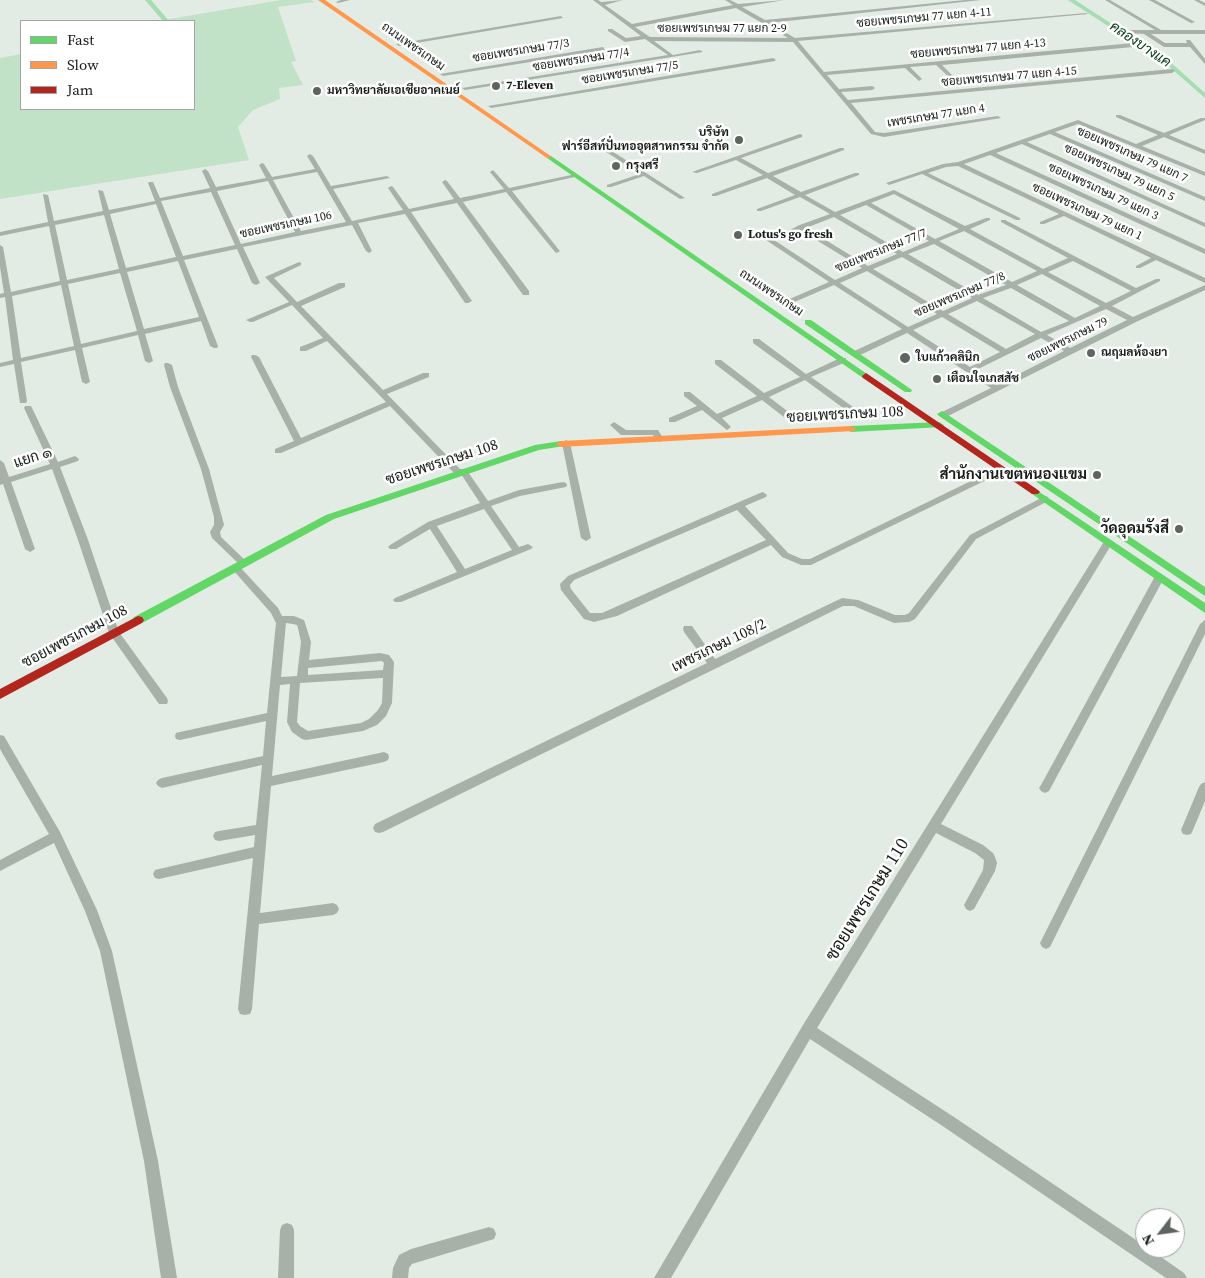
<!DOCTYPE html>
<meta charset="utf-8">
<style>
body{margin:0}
#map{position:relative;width:1205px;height:1278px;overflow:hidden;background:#e2ece4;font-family:"Source Serif 4",serif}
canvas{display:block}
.legend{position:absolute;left:20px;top:20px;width:175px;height:90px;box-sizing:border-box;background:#fff;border:1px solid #a2a5a3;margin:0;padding:6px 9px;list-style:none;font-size:15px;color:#171d18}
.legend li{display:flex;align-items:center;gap:10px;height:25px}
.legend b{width:25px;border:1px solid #a2a5a3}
.north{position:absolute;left:1135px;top:1208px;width:50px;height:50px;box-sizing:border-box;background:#fff;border:1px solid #a2a5a3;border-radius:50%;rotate:240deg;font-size:14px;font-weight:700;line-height:20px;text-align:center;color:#171d18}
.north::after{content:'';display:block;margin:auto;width:18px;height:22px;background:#5e655f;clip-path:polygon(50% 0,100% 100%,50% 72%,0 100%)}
</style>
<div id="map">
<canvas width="1205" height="1278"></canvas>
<ul class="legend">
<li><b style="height:6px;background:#63d668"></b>Fast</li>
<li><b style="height:6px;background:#ff974d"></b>Slow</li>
<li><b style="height:6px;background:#b3261e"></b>Jam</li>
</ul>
<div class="north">N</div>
</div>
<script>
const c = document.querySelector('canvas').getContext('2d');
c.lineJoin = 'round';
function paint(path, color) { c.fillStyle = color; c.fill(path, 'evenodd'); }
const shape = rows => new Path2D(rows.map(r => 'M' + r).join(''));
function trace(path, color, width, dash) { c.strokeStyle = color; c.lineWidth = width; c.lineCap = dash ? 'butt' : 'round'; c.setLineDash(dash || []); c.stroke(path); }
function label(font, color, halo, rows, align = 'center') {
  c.font = font + ' "Source Serif 4",Sarabun,serif'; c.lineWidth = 5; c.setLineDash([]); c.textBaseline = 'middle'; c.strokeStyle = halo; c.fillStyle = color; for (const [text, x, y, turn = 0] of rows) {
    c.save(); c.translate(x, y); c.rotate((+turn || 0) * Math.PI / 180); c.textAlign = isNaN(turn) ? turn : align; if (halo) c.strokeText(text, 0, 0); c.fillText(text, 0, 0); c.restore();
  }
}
const green = shape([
 [281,0,311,0,315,2,278,7,296,61,291,62,303,85,279,88,280,99,253,110,238,127,249,160,0,199,0,58,21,54,21,109,194,109,194,21,158,21]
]);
const canal = shape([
 [145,0,151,0,169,21,163,21,145,0],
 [1068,0,1075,0,1169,61,1205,93,1205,98,1165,63,1068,0]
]);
const street = shape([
 [341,0,350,0,338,3,336,2,341,0],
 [593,0,598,0,601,2,623,0,605,5,632,24,733,5,725,0,730,0,738,4,785,0,742,7,765,20,965,0,981,0,769,23,795,38,1086,13,1088,14,798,41,824,72,1133,43,1136,45,1133,47,942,65,953,76,950,78,936,65,910,67,922,79,919,81,905,68,827,75,839,89,872,86,875,88,872,90,841,92,848,100,1172,69,1175,71,1172,73,851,103,875,132,884,133,998,116,1001,118,884,137,871,134,793,42,654,41,673,55,700,50,703,52,465,90,462,88,668,55,645,39,625,42,608,31,608,29,612,29,626,38,641,36,593,0],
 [736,8,788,38,650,37,635,27,736,8],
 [1105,0,1110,0,1161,30,1205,30,1205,34,1151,34,1165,43,1187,43,1186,40,1190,40,1205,59,1205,64,1190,47,1164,47,1144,34,1127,33,1129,30,1155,30,1105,0],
 [1149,0,1155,0,1195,22,1191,23,1149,0],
 [1194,0,1199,0,1205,3,1205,6,1194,0],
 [561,16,563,18,399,46,396,44,561,16],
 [603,47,605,50,443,76,440,74,603,47],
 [773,58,776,60,775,61,491,108,488,106,773,58],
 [1116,115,1120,115,1164,133,1201,118,1205,118,1205,120,1169,135,1205,150,1205,154,1164,137,1142,146,1205,172,1205,176,1078,124,1055,132,1205,197,1205,201,1050,134,1027,142,1205,223,1205,227,1022,144,996,153,1205,249,1205,254,990,155,964,164,1205,278,1205,283,1156,260,1140,268,1136,268,1136,266,1151,258,1064,216,1044,224,1040,224,1040,222,1059,214,958,166,946,167,928,173,1020,218,1020,220,1016,220,922,174,889,185,886,183,943,164,958,162,1078,120,1136,144,1158,135,1116,117,1116,115],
 [800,134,802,135,802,137,741,158,768,173,840,148,844,148,844,150,773,176,801,192,855,173,859,173,859,175,805,195,835,212,894,190,965,226,986,218,990,218,990,220,970,229,1043,269,1068,258,1001,222,1001,220,1005,220,1136,288,1156,279,1160,279,1160,281,1112,306,1133,317,1205,285,1205,290,1136,322,946,417,940,417,940,413,991,388,907,333,858,356,852,356,852,352,902,329,834,285,785,306,778,304,829,282,766,240,796,227,797,226,830,214,800,197,761,211,757,211,757,209,795,195,767,178,716,196,712,196,712,194,763,175,736,160,697,173,692,172,800,134],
 [894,194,959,229,935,239,871,203,894,194],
 [866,205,929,241,903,252,840,215,866,205],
 [834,217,897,254,868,266,806,228,834,217],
 [800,230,862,268,835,280,774,240,800,230],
 [964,231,1037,271,1012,282,939,241,964,231],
 [934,244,1006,285,978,295,908,254,934,244],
 [902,257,972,298,943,311,873,269,902,257],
 [1073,261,1131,291,1106,303,1048,272,1073,261],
 [867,271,937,314,908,327,840,283,867,271],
 [1042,274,1100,306,1075,318,1017,285,1042,274],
 [1011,288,1069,321,1041,332,983,298,1011,288],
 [977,301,1035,334,1006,349,948,314,977,301],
 [1106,309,1127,320,1070,348,1047,335,1106,309],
 [942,317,1000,352,970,367,913,330,942,317],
 [1041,338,1064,351,997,385,976,370,1041,338],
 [600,146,604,146,685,198,680,199,644,176,611,187,607,187,607,185,640,174,600,148,600,146],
 [310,154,313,156,331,186,387,176,390,178,333,189,352,221,403,210,388,188,391,186,393,187,409,209,454,199,442,182,445,180,447,181,460,198,504,189,490,172,493,170,509,188,576,174,579,176,512,191,559,250,560,251,557,253,555,252,506,192,463,202,529,291,529,295,523,295,457,203,411,212,472,301,468,303,465,303,405,214,358,223,372,251,369,253,366,251,352,225,243,247,260,283,256,285,252,283,237,249,184,260,218,346,217,348,214,348,210,346,201,321,145,334,153,361,149,363,145,361,138,335,82,348,90,382,86,384,82,382,75,350,21,362,27,401,26,403,20,403,14,364,0,367,0,363,13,360,5,297,0,298,0,294,4,293,0,267,0,245,3,247,11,292,60,281,49,226,0,236,0,232,48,222,43,194,48,195,54,221,103,211,98,190,103,191,109,210,155,201,148,183,149,182,153,182,160,198,210,188,202,171,205,169,208,171,216,187,266,178,259,165,262,163,264,164,272,177,315,169,307,156,310,154],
 [317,172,346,222,301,231,273,180,317,172],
 [268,181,295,232,241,244,217,191,268,181],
 [211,192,235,245,183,256,161,201,211,192],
 [156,204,176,257,126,268,110,214,156,204],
 [104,215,119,269,67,280,55,225,104,215],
 [178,261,199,317,144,329,127,272,178,261],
 [120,273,137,331,81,344,68,284,120,273],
 [61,285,74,346,21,358,12,296,61,285],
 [299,262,301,263,301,265,274,278,297,302,339,283,345,283,345,287,301,306,383,390,423,373,429,373,429,377,387,394,460,469,466,469,488,501,519,490,563,482,566,483,567,485,566,487,520,496,491,506,519,547,528,544,533,547,531,549,401,602,395,602,393,600,395,598,457,572,430,529,396,549,390,549,388,547,390,545,428,522,480,503,461,474,455,474,390,406,281,453,275,453,275,449,294,441,251,357,252,355,255,355,259,357,301,438,386,402,327,341,306,351,300,351,300,347,323,338,292,305,253,322,250,322,246,320,289,302,265,277,299,262],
 [484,509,512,550,465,569,437,526,484,509],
 [753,339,759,339,806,374,840,358,846,358,846,362,811,377,860,412,860,416,854,416,805,380,769,397,795,417,795,421,789,421,762,400,722,418,731,427,727,430,702,410,675,422,669,422,669,418,697,406,684,396,684,392,690,392,717,414,757,396,715,364,715,360,721,360,764,393,800,377,753,343,753,339],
 [165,363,168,363,172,365,178,387,209,469,222,517,224,525,220,532,221,537,247,562,249,564,247,566,241,566,212,538,210,532,214,525,214,517,201,469,170,387,164,365,165,363],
 [25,406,31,406,32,408,58,462,75,456,79,459,78,461,60,467,87,537,119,632,167,698,168,701,167,704,159,704,109,633,77,537,52,469,11,482,35,549,30,552,25,549,3,484,0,485,0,460,4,463,9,477,50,464,24,408,25,406],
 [614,422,626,430,658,430,664,439,660,442,657,441,653,435,621,435,610,425,614,422],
 [566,440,570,443,591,538,586,541,581,538,562,443,566,440],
 [1002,466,1006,469,1005,471,811,565,801,565,782,557,771,545,617,616,594,622,584,619,561,590,560,584,568,576,760,493,763,492,767,495,766,497,745,506,788,553,802,559,810,559,1002,466],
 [737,510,766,540,602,613,590,613,571,589,570,585,574,580,737,510],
 [1045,496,1048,497,1049,499,1048,501,976,539,915,619,909,622,894,623,854,606,843,606,383,832,379,833,375,832,373,828,375,824,707,663,684,632,683,629,684,626,692,626,715,659,842,598,858,600,895,615,905,615,909,613,970,535,1045,496],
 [1108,539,1113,542,941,824,983,845,993,853,995,857,997,863,995,871,974,909,970,911,966,909,964,905,983,870,984,860,975,853,936,833,817,1028,954,1117,1145,1246,1145,1248,1148,1248,1184,1273,1187,1278,1166,1278,944,1127,810,1039,671,1278,654,1278,803,1025,1105,540,1108,539],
 [236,565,239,566,278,608,282,616,294,616,304,620,311,642,309,660,380,653,389,655,394,662,392,703,386,716,377,725,363,731,306,740,302,739,292,732,287,722,290,684,280,685,272,776,384,752,388,754,389,757,388,760,384,762,271,786,260,913,333,903,337,905,339,909,337,913,333,915,259,924,252,1009,250,1014,245,1015,240,1014,238,1009,253,858,159,879,155,878,153,874,155,870,159,869,254,847,255,835,219,841,215,840,213,836,215,832,219,831,256,825,262,765,162,788,158,786,156,783,158,780,162,778,263,756,266,721,180,740,176,739,175,736,176,733,180,732,267,713,276,623,271,613,233,570,231,568,236,565],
 [286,623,293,624,297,625,298,628,301,642,297,676,281,677,286,623],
 [382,661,384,663,383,670,308,675,308,668,382,661],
 [383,678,382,703,378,710,369,719,361,723,308,731,300,726,297,722,300,683,383,678],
 [1159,575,1164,578,1049,791,1045,793,1041,791,1039,788,1041,785,1154,578,1159,575],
 [1205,620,1205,634,1050,947,1046,949,1042,947,1040,943,1042,939,1200,624,1205,620],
 [0,735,4,736,60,832,97,910,112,951,158,1161,177,1278,161,1278,144,1161,100,951,85,911,54,843,0,871,0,860,49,834,0,749,0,735],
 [1205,782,1205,801,1193,830,1191,834,1187,835,1183,834,1181,830,1199,787,1201,784,1205,782],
 [287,1223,292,1225,294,1230,294,1278,278,1278,280,1230,282,1225,287,1223],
 [489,1227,494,1229,496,1234,494,1239,412,1264,409,1268,408,1278,392,1278,393,1268,399,1255,411,1249,489,1227]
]);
const fast = shape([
 [547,156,551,156,870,376,866,379,863,378,547,158,547,156],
 [805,320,811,320,912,390,911,392,905,392,805,324,805,320],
 [942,411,1205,587,1205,596,939,416,937,414,942,411],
 [939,422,944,425,942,427,851,432,846,429,851,426,939,422],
 [561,441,564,442,564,446,539,450,334,519,142,623,134,623,132,620,134,617,326,515,535,445,561,441],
 [1035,489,1205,603,1205,613,1032,494,1030,492,1035,489]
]);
const slow = shape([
 [318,0,325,0,552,157,547,158,318,0],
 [851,426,856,429,854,431,561,447,556,444,561,441,851,426]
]);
const jam = shape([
 [866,373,1038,490,1040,492,1038,494,1032,494,863,378,862,376,866,373],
 [138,616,142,617,144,620,142,623,0,699,0,689,138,616]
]);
const markers = [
 [496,86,5,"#5e655f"],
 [317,91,5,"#5e655f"],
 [739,140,5,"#5e655f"],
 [616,166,5,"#5e655f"],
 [738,235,5,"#5e655f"],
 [1091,353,5,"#5e655f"],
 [905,358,6,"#5e655f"],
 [937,379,5,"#5e655f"],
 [1097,475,5,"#5e655f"],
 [1179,529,5,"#5e655f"]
];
const farStreetnames = [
 ["ซอยเพชรเกษม 77 แยก 4-11",924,18,-5],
 ["ซอยเพชรเกษม 77 แยก 2-9",722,29],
 ["ถนนเพชรเกษม",413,47,35],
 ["ซอยเพชรเกษม 77 แยก 4-13",978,49,-5],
 ["ซอยเพชรเกษม 77/3",521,51,-9],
 ["ซอยเพชรเกษม 77/4",581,60,-9],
 ["ซอยเพชรเกษม 77/5",630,73,-9],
 ["ซอยเพชรเกษม 77 แยก 4-15",1009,77,-5],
 ["เพชรเกษม 77 แยก 4",936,116,-9],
 ["ซอยเพชรเกษม 79 แยก 7",1132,155,24],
 ["ซอยเพชรเกษม 79 แยก 5",1119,173,25],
 ["ซอยเพชรเกษม 79 แยก 3",1103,192,25],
 ["ซอยเพชรเกษม 79 แยก 1",1087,212,25],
 ["ซอยเพชรเกษม 106",286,225,-12],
 ["ซอยเพชรเกษม 77/7",881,251,-22],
 ["ถนนเพชรเกษม",771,293,34],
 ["ซอยเพชรเกษม 77/8",960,295,-23],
 ["ซอยเพชรเกษม 79",1068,340,-26]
];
const farPoinames = [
 ["7-Eleven",506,86],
 ["มหาวิทยาลัยเอเชียอาคเนย์",327,91],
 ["บริษัท",729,133,"right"],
 ["ฟาร์อีสท์ปั่นทออุตสาหกรรม จำกัด",729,147,"right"],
 ["กรุงศรี",626,166],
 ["Lotus's go fresh",748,235],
 ["ณฤมลห้องยา",1101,353],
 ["ใบแก้วคลินิก",916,358],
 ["เตือนใจเภสสัช",947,379]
];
const farWaternames = [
 ["คลองบางแค",1140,45,34]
];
const streetNames = [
 ["ซอยเพชรเกษม 108",845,415,-3],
 ["แยก ๑",33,458,-18],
 ["ซอยเพชรเกษม 108",442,463,-18],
 ["ซอยเพชรเกษม 108",75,637,-28],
 ["เพชรเกษม 108/2",719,646,-26]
];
const poiNames = [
 ["สำนักงานเขตหนองแขม",1087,475],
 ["วัดอุดมรังสี",1169,529]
];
const nearStreetnames = [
 ["ซอยเพชรเกษม 110",868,900,-58]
];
paint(green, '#c2e2c7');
paint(canal, '#a5dcb1');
paint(street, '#a7b1a8');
paint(fast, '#63d668');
paint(slow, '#ff974d');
paint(jam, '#b3261e');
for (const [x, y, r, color] of markers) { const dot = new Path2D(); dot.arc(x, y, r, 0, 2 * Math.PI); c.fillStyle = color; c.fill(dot); trace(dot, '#fff', 2); }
label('12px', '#171d18', '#fff', farStreetnames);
label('bold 12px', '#171d18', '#fff', farPoinames, 'left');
label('italic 14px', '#003b16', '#fff', farWaternames);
label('15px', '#171d18', '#fff', streetNames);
label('bold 15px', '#171d18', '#fff', poiNames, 'right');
label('18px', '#171d18', '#fff', nearStreetnames);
</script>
